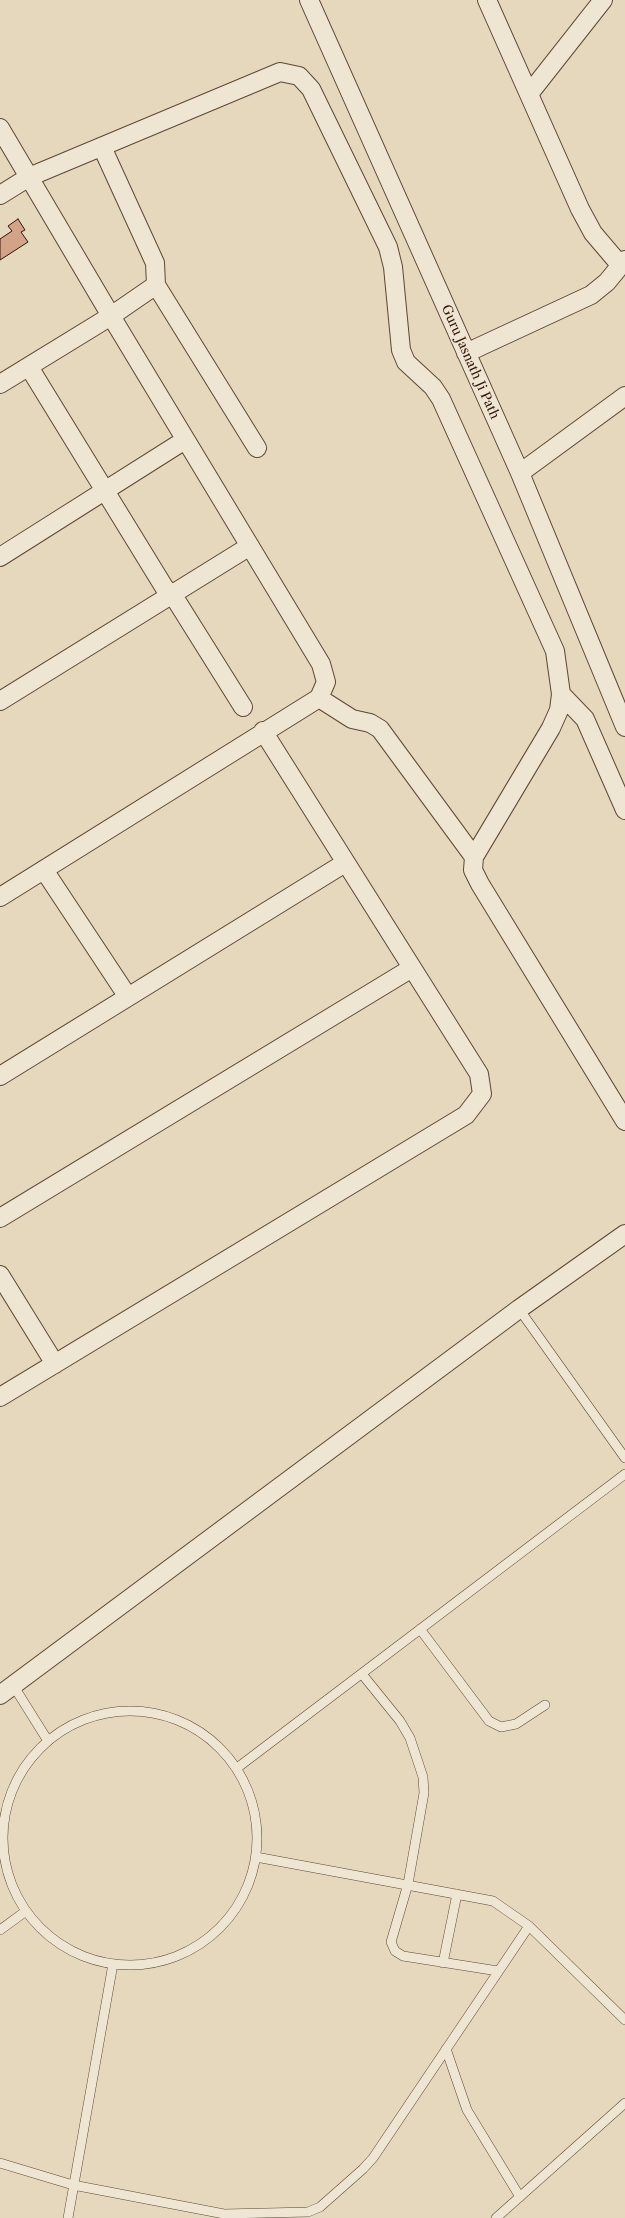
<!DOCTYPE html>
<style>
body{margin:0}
canvas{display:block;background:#e5d8bc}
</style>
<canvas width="625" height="2218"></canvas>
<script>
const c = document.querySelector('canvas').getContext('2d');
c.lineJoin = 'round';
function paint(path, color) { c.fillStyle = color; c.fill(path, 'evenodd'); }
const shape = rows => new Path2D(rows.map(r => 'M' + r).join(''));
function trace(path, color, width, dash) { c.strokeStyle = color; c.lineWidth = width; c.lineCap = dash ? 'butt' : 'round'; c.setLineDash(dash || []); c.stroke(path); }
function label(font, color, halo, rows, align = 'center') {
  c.font = font + ' "Libre Caslon Text",serif'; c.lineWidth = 3; c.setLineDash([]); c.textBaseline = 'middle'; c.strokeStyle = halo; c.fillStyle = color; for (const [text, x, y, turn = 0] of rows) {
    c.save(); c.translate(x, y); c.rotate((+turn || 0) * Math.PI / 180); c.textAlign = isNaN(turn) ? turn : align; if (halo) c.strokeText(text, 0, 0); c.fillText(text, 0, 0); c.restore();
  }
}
const building = shape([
 [18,219,25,230,21,232,28,242,0,260,0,239,12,231,8,226,18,219]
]);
const service = shape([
 [519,1309,625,1458],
 [420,1629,489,1721,501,1727,516,1724,545,1705],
 [362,1674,400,1721,410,1738,423,1777,424,1793,408,1884,391,1942,395,1951,403,1956,498,1971],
 [13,1685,48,1741],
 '3 1838a127 127 0 1 1 254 0a127 127 0 1 1-254 0Z',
 [237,1768,625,1474],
 [256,1857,493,1901,529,1926,625,2020],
 [0,1930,26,1911],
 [443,1963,457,1894],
 [446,2049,467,2110,520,2197],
 [0,2163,73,2185,224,2214,308,2212,320,2207,363,2169,373,2158,529,1926],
 [68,2218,113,1964],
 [496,2218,625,2103]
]);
const minor = shape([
 [309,0,520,473,625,727],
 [487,0,580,209,593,233,621,266],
 [529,94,603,0],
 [0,128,111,316,321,664,326,682,319,698,0,897],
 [102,147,155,263,156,285,257,448],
 [0,195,29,177,280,72,299,76,311,89,388,247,393,267,401,350,406,362,433,387,441,399,555,651,561,694,559,710,551,728,474,857,473,870,480,884,625,1121],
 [466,353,591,295,607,282,625,260],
 [29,367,164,587,176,600,243,707],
 [0,384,111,316,156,285],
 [520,473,625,396],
 [0,557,185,440],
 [561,694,585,719,625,810],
 [319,698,352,719,370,723,380,729,474,857],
 [0,701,250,546],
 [44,870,128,997],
 [0,1076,345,863],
 [0,1218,412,968],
 [0,1275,55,1364],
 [0,1397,466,1115,482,1094,479,1074,263,731],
 [0,1695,519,1309,625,1234]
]);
const streetNames = [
 ["Guru Jasnath Ji Path",470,362,66]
];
paint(building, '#d2a386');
trace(building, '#321508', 1);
trace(service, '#5f4635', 10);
trace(minor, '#5f4635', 20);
trace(service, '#eee6d3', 9);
trace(minor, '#eee6d3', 18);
label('13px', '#321508', '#eee6d3', streetNames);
</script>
